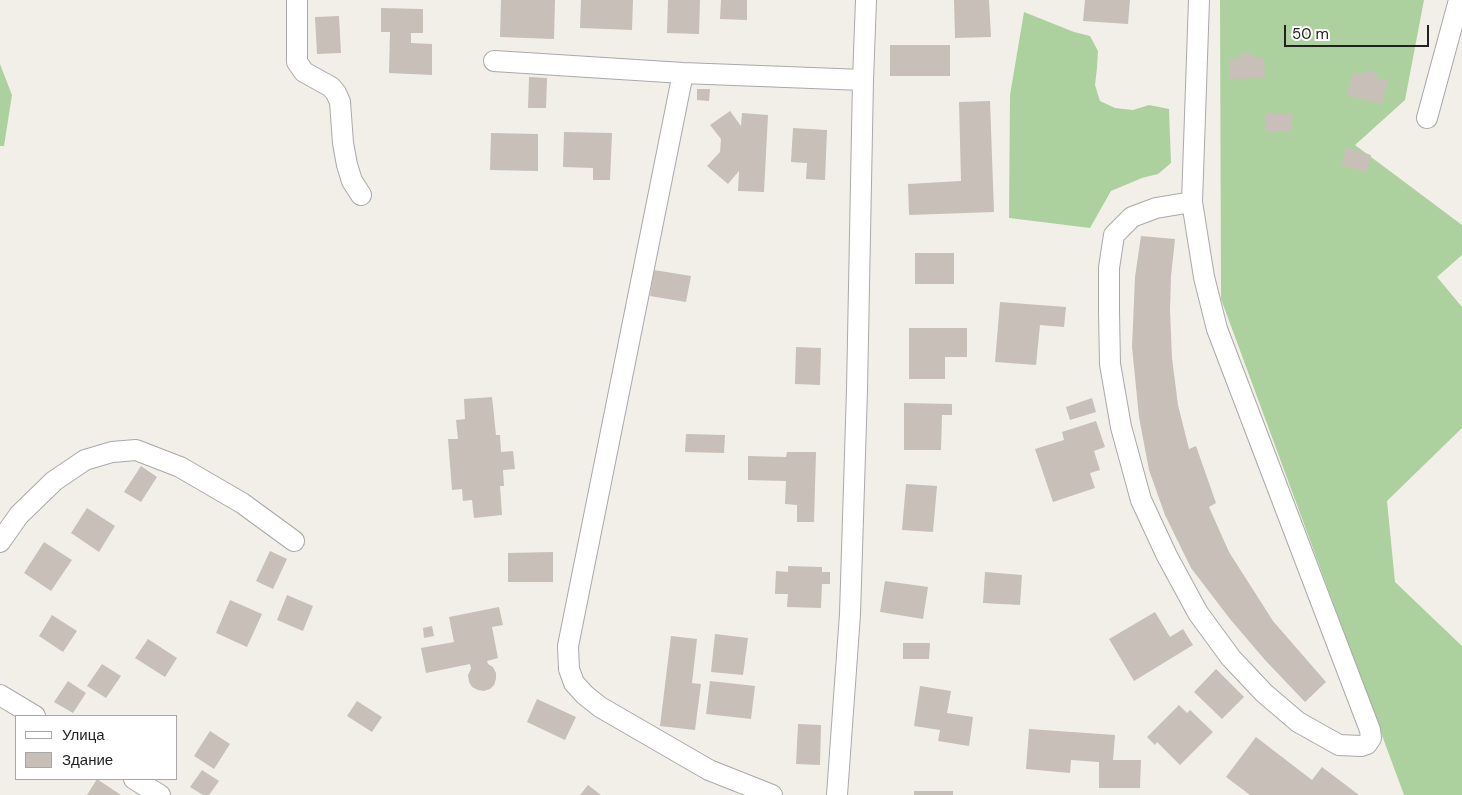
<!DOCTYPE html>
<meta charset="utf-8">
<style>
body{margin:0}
#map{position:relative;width:1462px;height:795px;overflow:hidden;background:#f2efe9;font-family:"DM Sans",sans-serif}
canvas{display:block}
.legend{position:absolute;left:15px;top:715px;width:162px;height:65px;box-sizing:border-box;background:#fff;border:1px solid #a7a7a7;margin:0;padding:6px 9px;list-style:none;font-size:15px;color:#222}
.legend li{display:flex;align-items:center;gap:10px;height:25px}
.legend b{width:25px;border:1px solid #a7a7a7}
.scale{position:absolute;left:1284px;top:25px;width:145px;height:22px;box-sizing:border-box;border:2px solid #222;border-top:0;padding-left:6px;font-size:15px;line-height:18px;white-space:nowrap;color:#222;-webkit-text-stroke:4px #fff;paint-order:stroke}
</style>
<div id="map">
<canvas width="1462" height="795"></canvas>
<ul class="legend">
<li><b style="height:6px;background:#fff"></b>Улица</li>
<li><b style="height:14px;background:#c7bfb8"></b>Здание</li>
</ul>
<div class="scale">50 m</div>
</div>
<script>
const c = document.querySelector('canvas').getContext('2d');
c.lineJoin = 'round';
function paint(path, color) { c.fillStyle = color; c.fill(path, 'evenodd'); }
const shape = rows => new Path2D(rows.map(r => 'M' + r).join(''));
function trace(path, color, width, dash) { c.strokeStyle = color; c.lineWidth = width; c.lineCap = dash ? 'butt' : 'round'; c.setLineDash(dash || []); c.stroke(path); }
const forest = shape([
 [1220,0,1424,0,1405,100,1355,145,1462,225,1462,255,1437,277,1462,307,1462,428,1387,501,1395,582,1462,646,1462,795,1404,795,1221,299],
 [1024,12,1074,32,1090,36,1098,51,1097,68,1095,85,1100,101,1115,108,1133,110,1149,105,1169,109,1171,163,1158,174,1142,178,1111,191,1090,228,1009,218,1010,95],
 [0,64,12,95,4,146,0,146]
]);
const building = shape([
 [501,0,555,0,554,39,500,37],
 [581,0,633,0,632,30,580,28],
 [668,0,700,0,699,34,667,33],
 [721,0,747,0,747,20,720,19],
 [954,0,989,0,991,37,955,38],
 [1085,0,1130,0,1128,24,1083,21],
 [381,8,423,9,423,33,411,33,411,43,432,44,432,75,389,73,390,32,381,32],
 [339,16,341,53,317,54,315,17],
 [890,45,950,45,950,76,890,76],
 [1240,54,1253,54,1253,58,1264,58,1265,78,1230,79,1229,59,1240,58],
 [1365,70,1377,73,1376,78,1388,80,1382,104,1347,95,1353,72,1364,74],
 [529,77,547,78,546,108,528,108],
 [697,89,710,89,709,101,697,100],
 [990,101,994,212,909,215,908,184,961,181,959,102],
 [730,111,741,126,742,113,768,115,764,192,738,191,739,171,728,184,707,166,720,152,721,139,710,125],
 [1266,114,1292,114,1292,131,1266,131],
 [793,128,827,130,825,180,806,179,807,163,791,162],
 [564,132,612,133,610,180,593,180,593,168,563,167],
 [491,133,538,134,538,171,490,170],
 [1346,147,1371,155,1366,172,1341,165],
 [1141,236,1175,239,1171,276,1170,310,1172,358,1178,405,1189,449,1196,446,1216,503,1209,507,1229,552,1273,621,1326,682,1305,702,1265,660,1230,619,1191,568,1165,515,1149,470,1139,417,1132,347,1135,277],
 [915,253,954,253,954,284,915,284],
 [654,270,691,276,686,302,650,296],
 [1000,302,1066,307,1064,327,1040,325,1036,365,995,362],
 [909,328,967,328,967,357,945,357,945,379,909,379],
 [796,347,821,348,820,385,795,384],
 [492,397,496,435,500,435,501,452,513,451,515,469,503,470,504,486,500,486,502,515,474,518,472,500,463,501,462,489,452,490,448,439,458,439,456,420,465,419,464,399],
 [1092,398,1096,412,1070,420,1066,407],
 [904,403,952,404,952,415,942,415,941,450,904,450],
 [1096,421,1105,447,1094,451,1100,470,1090,473,1095,488,1053,502,1035,449,1064,440,1062,432],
 [686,434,725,435,724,453,685,452],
 [787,452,816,452,814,522,797,522,797,505,785,504,786,481,748,480,748,456,786,457],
 [141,466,157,477,141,502,124,492],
 [906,484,937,486,933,532,902,530],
 [87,508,115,526,99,552,71,533],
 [44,542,72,560,51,591,24,573],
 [270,551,287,559,273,589,256,581],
 [553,552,553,582,508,582,508,553],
 [788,566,822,567,822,572,830,572,830,584,822,584,821,608,787,607,788,594,775,594,776,571,788,572],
 [985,572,1022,575,1020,605,983,603],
 [885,581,928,587,923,619,880,612],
 [287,595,313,606,303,631,277,620],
 [230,600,262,614,247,647,216,633],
 [499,607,503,625,492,627,498,658,487,661,488,664,493,667,496,673,496,679,494,685,490,689,484,691,478,690,472,687,469,682,468,675,471,669,470,664,426,673,421,648,454,642,449,617],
 [1155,612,1170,637,1183,629,1193,645,1134,681,1109,639],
 [52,615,77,631,63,652,39,636],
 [432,626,434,636,424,638,423,628],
 [715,634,748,638,743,675,711,672],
 [671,636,697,639,692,683,701,684,695,730,660,726],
 [148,639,177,658,165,677,135,658],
 [903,643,930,643,929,659,903,659],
 [102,664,121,676,106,698,87,686],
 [1216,669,1244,697,1222,719,1194,692],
 [68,681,86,693,73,713,54,702],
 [710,681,755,686,751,719,706,714],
 [920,686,951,691,947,713,973,717,969,746,938,741,940,730,914,726],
 [537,699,576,717,565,740,527,722],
 [357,701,382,717,372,732,347,716],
 [1179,705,1187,713,1190,710,1213,732,1180,765,1157,742,1155,745,1147,737],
 [798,724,821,725,820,765,796,764],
 [1029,729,1115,735,1113,760,1141,760,1140,788,1099,788,1099,762,1071,760,1070,773,1026,769],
 [210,731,230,744,214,769,194,756],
 [1256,737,1312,780,1322,767,1359,795,1250,795,1226,777],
 [202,770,219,781,209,795,203,795,190,787],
 [97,779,121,795,87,795],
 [588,785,601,795,580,795],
 [914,791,953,791,953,795,914,795]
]);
const minor = shape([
 [297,0,297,62,304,72,331,87,336,93,340,102,343,143,347,165,352,181,361,195],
 [494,61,683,73,863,80],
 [683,73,568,646,569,669,574,683,585,695,600,707,709,770,772,795],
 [1427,118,1459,0],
 [1192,202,1156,208,1132,217,1114,235,1109,268,1109,312,1110,364,1121,427,1141,500,1167,556,1198,613,1231,658,1264,693,1298,722,1339,745,1361,746,1367,744,1371,738,1370,730,1217,329,1204,277,1192,202,1199,0],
 [0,542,19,515,54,481,85,460,112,452,136,450,180,467,242,503,294,541],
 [0,695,35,716],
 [134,779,160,795],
 [837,795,850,614,857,390,863,80,866,0]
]);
paint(forest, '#add19e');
paint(building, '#c7bfb8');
trace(minor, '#a9a9a9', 22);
trace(minor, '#fff', 20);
</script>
